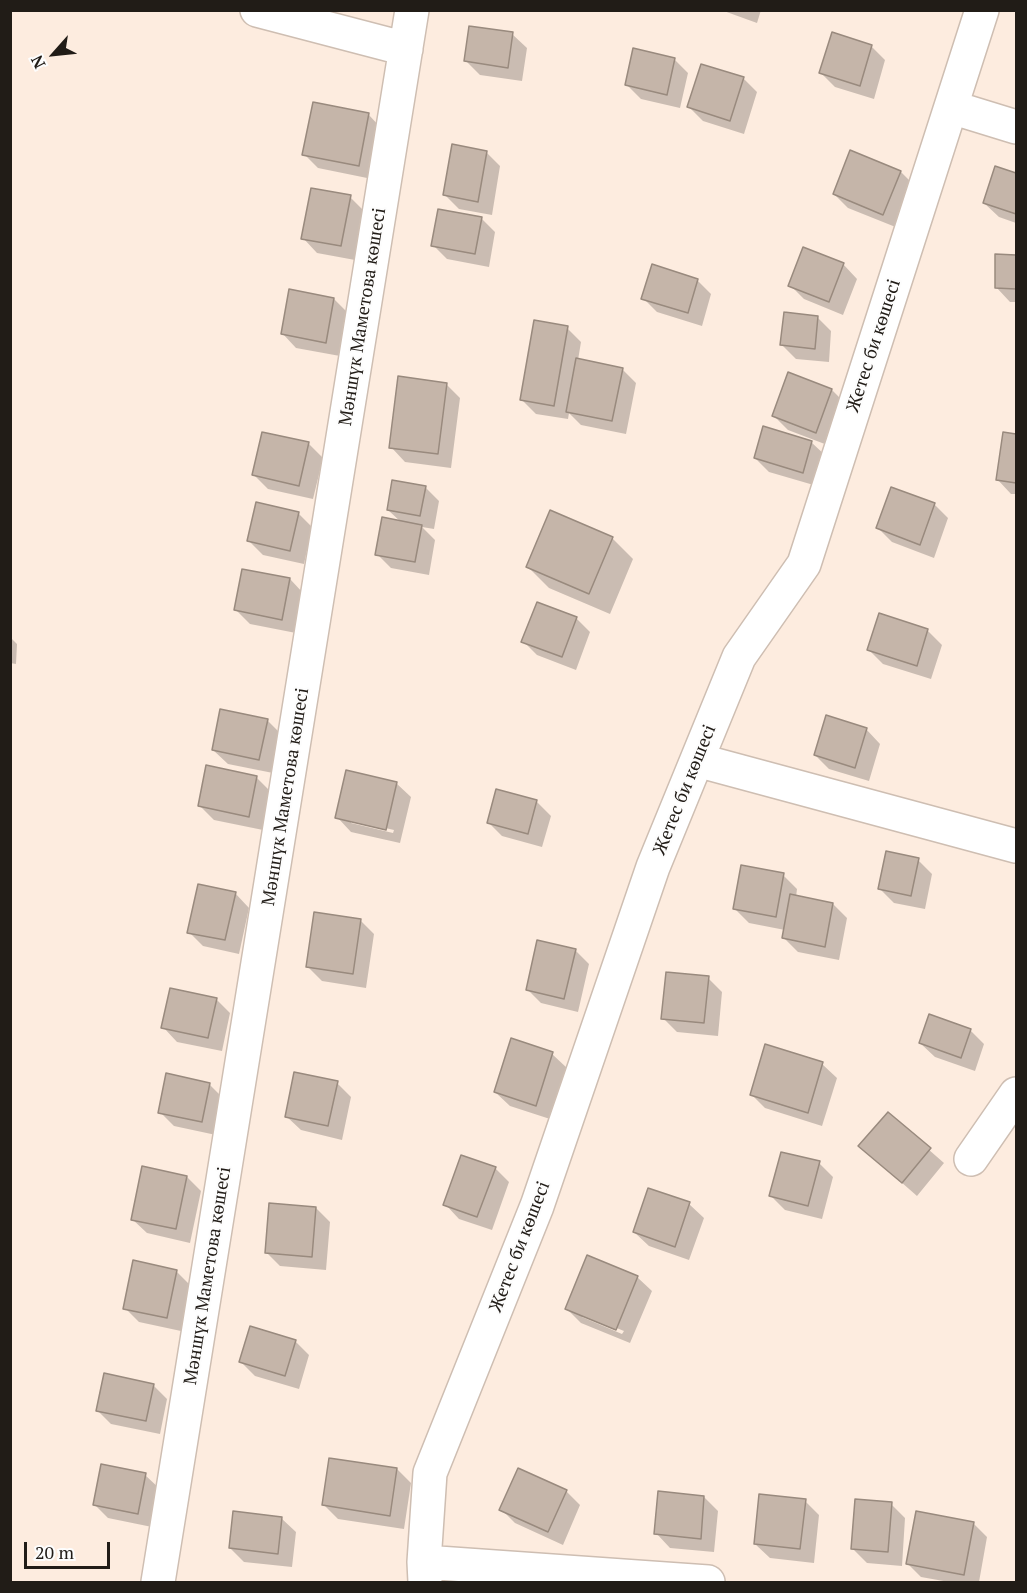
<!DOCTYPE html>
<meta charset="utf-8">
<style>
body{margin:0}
#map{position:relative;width:1027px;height:1593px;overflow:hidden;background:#fdecdf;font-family:"PT Serif",serif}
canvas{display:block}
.frame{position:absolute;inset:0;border:12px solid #211c17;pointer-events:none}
.north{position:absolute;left:24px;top:24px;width:60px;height:60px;-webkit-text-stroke:4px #fdfdfd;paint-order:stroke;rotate:243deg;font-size:16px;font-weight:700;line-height:24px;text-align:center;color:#211c17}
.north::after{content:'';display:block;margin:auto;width:21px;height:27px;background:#211c17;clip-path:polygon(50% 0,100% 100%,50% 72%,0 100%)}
.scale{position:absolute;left:24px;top:1542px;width:86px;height:27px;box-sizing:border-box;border:3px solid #211c17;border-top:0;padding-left:8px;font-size:18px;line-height:21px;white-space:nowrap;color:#211c17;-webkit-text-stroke:4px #fdfdfd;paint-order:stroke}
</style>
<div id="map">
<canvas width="1027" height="1593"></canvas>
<div class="frame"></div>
<div class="north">N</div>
<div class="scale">20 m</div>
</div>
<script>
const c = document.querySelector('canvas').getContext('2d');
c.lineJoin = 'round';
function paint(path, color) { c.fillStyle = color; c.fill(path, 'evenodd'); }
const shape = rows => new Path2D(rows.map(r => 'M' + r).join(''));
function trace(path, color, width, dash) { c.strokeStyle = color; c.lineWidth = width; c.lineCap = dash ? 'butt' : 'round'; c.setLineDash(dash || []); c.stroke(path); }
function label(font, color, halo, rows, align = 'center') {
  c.font = font + ' "PT Serif",serif'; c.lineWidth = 4.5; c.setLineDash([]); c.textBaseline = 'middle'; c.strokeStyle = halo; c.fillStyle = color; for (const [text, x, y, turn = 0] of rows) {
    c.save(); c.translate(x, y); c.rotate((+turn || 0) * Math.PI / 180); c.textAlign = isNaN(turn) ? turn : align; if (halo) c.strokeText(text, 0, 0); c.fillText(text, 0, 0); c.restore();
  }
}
const shadow = shape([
 [721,10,761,10,757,23],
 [512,34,527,48,522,81,480,75,466,61],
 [871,46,885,60,874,99,835,87,821,73],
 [674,59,688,73,680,108,641,99,627,85],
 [743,78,757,92,744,134,703,121,689,107],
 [368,114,382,129,372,179,318,168,304,154],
 [486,152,500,166,492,215,459,209,445,195],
 [851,152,901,172,915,186,898,228,848,208,834,194],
 [996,168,1016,174,1016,223,999,217,984,203],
 [350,197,364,211,355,260,317,253,303,238],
 [481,218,495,232,489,267,447,259,433,245],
 [997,255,1016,256,1016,302,1010,302,996,287],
 [843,264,857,279,843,315,804,299,790,285],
 [697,280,711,294,702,326,657,312,643,298],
 [334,299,348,313,340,356,296,348,282,333],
 [817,317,831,331,829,362,796,359,782,345],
 [567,328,581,342,578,360,622,369,636,383,626,434,581,425,569,413,568,419,536,414,521,399],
 [446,384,460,398,451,468,405,462,391,447],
 [832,390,846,404,830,446,788,430,774,416],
 [1005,434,1016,436,1016,494,1011,494,997,479],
 [811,442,826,456,817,486,769,472,755,458],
 [309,444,323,458,313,499,268,489,254,475],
 [425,487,439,501,434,529,422,527,435,540,429,575,391,568,377,554,402,523,388,510],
 [934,504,948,518,934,558,892,542,878,528],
 [298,513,312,527,304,564,263,555,249,541],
 [612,538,633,559,610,614,549,588,528,567],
 [290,579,304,594,296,633,250,624,236,610],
 [576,618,590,632,576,670,537,655,523,641],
 [927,630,942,645,931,679,883,664,869,650],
 [10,637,17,644,16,664,10,663],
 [267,720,281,734,273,773,228,764,213,750],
 [866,729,880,744,869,781,829,769,815,755],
 [207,767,257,778,271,792,263,830,214,820,200,806],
 [396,783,411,797,400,843,351,832,337,817],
 [351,820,394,830,393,833,351,823],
 [497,790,537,802,551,816,542,847,502,836,488,822],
 [918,860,932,874,925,909,894,903,880,889],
 [783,875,797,889,796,897,833,904,847,918,839,960,798,952,784,938,785,930,749,923,735,909],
 [235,893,249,908,239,954,203,946,189,932],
 [360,920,374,934,366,988,322,981,308,967],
 [575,950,589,964,578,1012,541,1003,527,989],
 [708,978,722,992,718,1036,677,1032,663,1018],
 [216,999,230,1013,222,1051,177,1042,163,1027],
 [970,1030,984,1044,975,1071,935,1057,920,1043],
 [512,1040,552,1054,567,1068,550,1119,510,1106,495,1092],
 [822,1064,837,1078,822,1126,765,1108,751,1094],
 [337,1083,351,1097,342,1140,301,1130,286,1116],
 [209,1084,223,1098,216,1135,174,1126,160,1112],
 [888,1114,944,1163,917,1196,860,1146],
 [819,1163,833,1177,822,1219,785,1210,771,1196],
 [495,1168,509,1182,492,1230,459,1219,445,1204],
 [187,1177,201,1191,190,1243,147,1233,132,1219],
 [689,1204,704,1218,689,1260,649,1246,634,1232],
 [316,1208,330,1222,326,1270,280,1266,266,1252],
 [176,1271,190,1285,181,1331,139,1322,125,1308],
 [637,1277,652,1291,630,1343,581,1323,567,1309],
 [582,1314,624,1331,622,1334,582,1317],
 [295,1341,309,1355,299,1389,255,1376,241,1362],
 [153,1385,167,1399,160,1434,111,1424,97,1410],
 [397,1469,411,1483,404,1529,338,1519,324,1505],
 [145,1475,160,1489,152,1527,108,1518,94,1504],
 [566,1491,580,1505,563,1545,515,1523,501,1509],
 [704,1497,718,1511,714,1552,670,1548,656,1533],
 [805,1501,819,1515,814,1563,770,1558,755,1544],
 [891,1504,905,1518,902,1566,867,1563,853,1549],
 [281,1518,296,1532,292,1567,244,1562,230,1548],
 [973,1523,987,1537,979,1582,949,1582,921,1577,907,1563]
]);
const building = shape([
 [469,26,513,32,508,68,464,61,469,26],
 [832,32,872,45,860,86,819,73,832,32],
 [633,48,675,58,667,95,625,85,633,48],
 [701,64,744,77,730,121,687,107,701,64],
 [313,102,369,113,359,166,302,155,313,102],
 [452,144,487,151,478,202,443,195,452,144],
 [850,150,901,171,883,215,833,194,850,150],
 [995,166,1016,173,1016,214,983,203,995,166],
 [311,188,351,195,341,246,301,239,311,188],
 [438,209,482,217,475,254,431,246,438,209],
 [803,247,844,263,829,302,788,286,803,247],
 [995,254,1016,255,1016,289,995,288,995,254],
 [652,264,698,279,688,313,641,299,652,264],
 [289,289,334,298,326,343,281,334,289,289],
 [784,312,818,316,815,349,780,345,784,312],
 [534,320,568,326,554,406,520,400,534,320],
 [576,358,623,368,612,421,566,412,576,358],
 [788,372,832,389,816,433,772,416,788,372],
 [398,376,447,383,438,454,389,448,398,376],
 [763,426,812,441,803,473,754,458,763,426],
 [262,432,309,442,299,486,252,475,262,432],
 [1003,432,1016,434,1016,483,996,480,1003,432],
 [392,480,426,486,420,516,387,510,392,480],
 [891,487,935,503,920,545,876,528,891,487],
 [256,502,299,512,290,551,247,541,256,502],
 [550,510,613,537,589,594,526,567,550,510],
 [382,517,422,525,415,562,375,555,382,517],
 [242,569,290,578,282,620,234,610,242,569],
 [537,602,577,617,562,657,521,642,537,602],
 [879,613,928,629,917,666,867,650,879,613],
 [220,709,268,719,259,760,212,750,220,709],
 [826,715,867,728,855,768,814,755,826,715],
 [206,765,257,776,249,817,198,806,206,765],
 [346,770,397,782,386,830,335,818,346,770],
 [496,789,537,800,528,834,487,823,496,789],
 [886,851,919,858,911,896,878,889,886,851],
 [741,865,784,873,776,917,733,909,741,865],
 [198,884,236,892,225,940,187,933,198,884],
 [790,894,833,903,825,947,782,938,790,894],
 [314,912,361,919,353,974,306,967,314,912],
 [537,940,576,949,564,999,526,990,537,940],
 [666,972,709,976,704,1023,661,1019,666,972],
 [170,988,217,998,208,1038,161,1028,170,988],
 [929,1014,971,1029,961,1058,919,1043,929,1014],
 [511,1038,553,1052,536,1106,494,1092,511,1038],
 [765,1044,823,1062,808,1113,750,1095,765,1044],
 [294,1072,338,1081,328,1126,285,1117,294,1072],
 [166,1073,210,1083,202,1122,158,1113,166,1073],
 [888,1112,931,1148,902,1183,858,1146,888,1112],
 [781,1152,820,1161,808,1206,769,1196,781,1152],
 [461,1155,496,1167,477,1217,443,1205,461,1155],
 [142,1166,187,1176,176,1229,131,1220,142,1166],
 [648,1188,690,1202,675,1247,633,1232,648,1188],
 [269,1203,316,1207,312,1257,265,1253,269,1203],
 [587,1255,638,1276,616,1330,565,1309,587,1255],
 [133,1260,177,1270,167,1318,123,1309,133,1260],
 [250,1326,296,1340,285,1376,239,1362,250,1326],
 [104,1373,154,1384,146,1421,96,1411,104,1373],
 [329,1458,397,1468,390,1516,322,1505,329,1458],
 [101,1464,146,1473,138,1514,93,1505,101,1464],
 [518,1468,567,1490,548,1532,499,1510,518,1468],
 [658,1491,704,1496,701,1539,654,1534,658,1491],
 [759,1494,806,1499,800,1549,754,1544,759,1494],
 [855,1499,892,1502,888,1552,851,1549,855,1499],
 [233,1511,282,1517,278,1554,229,1548,233,1511],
 [916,1511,974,1522,964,1575,906,1564,916,1511]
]);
const minor = shape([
 [257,10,406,49],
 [951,107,1016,127],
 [697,760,1016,846],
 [971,1159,1016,1094],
 [424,1562,708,1582],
 [158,1582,412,10],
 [425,1582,424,1562,430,1473,537,1206,653,867,739,657,804,564,982,10]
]);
const streetNames = [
 ["Мәншүк Маметова көшесі",363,317,-81],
 ["Жетес би көшесі",874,346,-72],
 ["Жетес би көшесі",685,790,-68],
 ["Мәншүк Маметова көшесі",286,797,-81],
 ["Жетес би көшесі",520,1247,-69],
 ["Мәншүк Маметова көшесі",208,1276,-81]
];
paint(shadow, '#0003');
paint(building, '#c5b5a9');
trace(building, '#998a7e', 1.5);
trace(minor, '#cebeb2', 36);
trace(minor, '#fff', 33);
label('18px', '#211c17', '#fdfdfd', streetNames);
</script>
